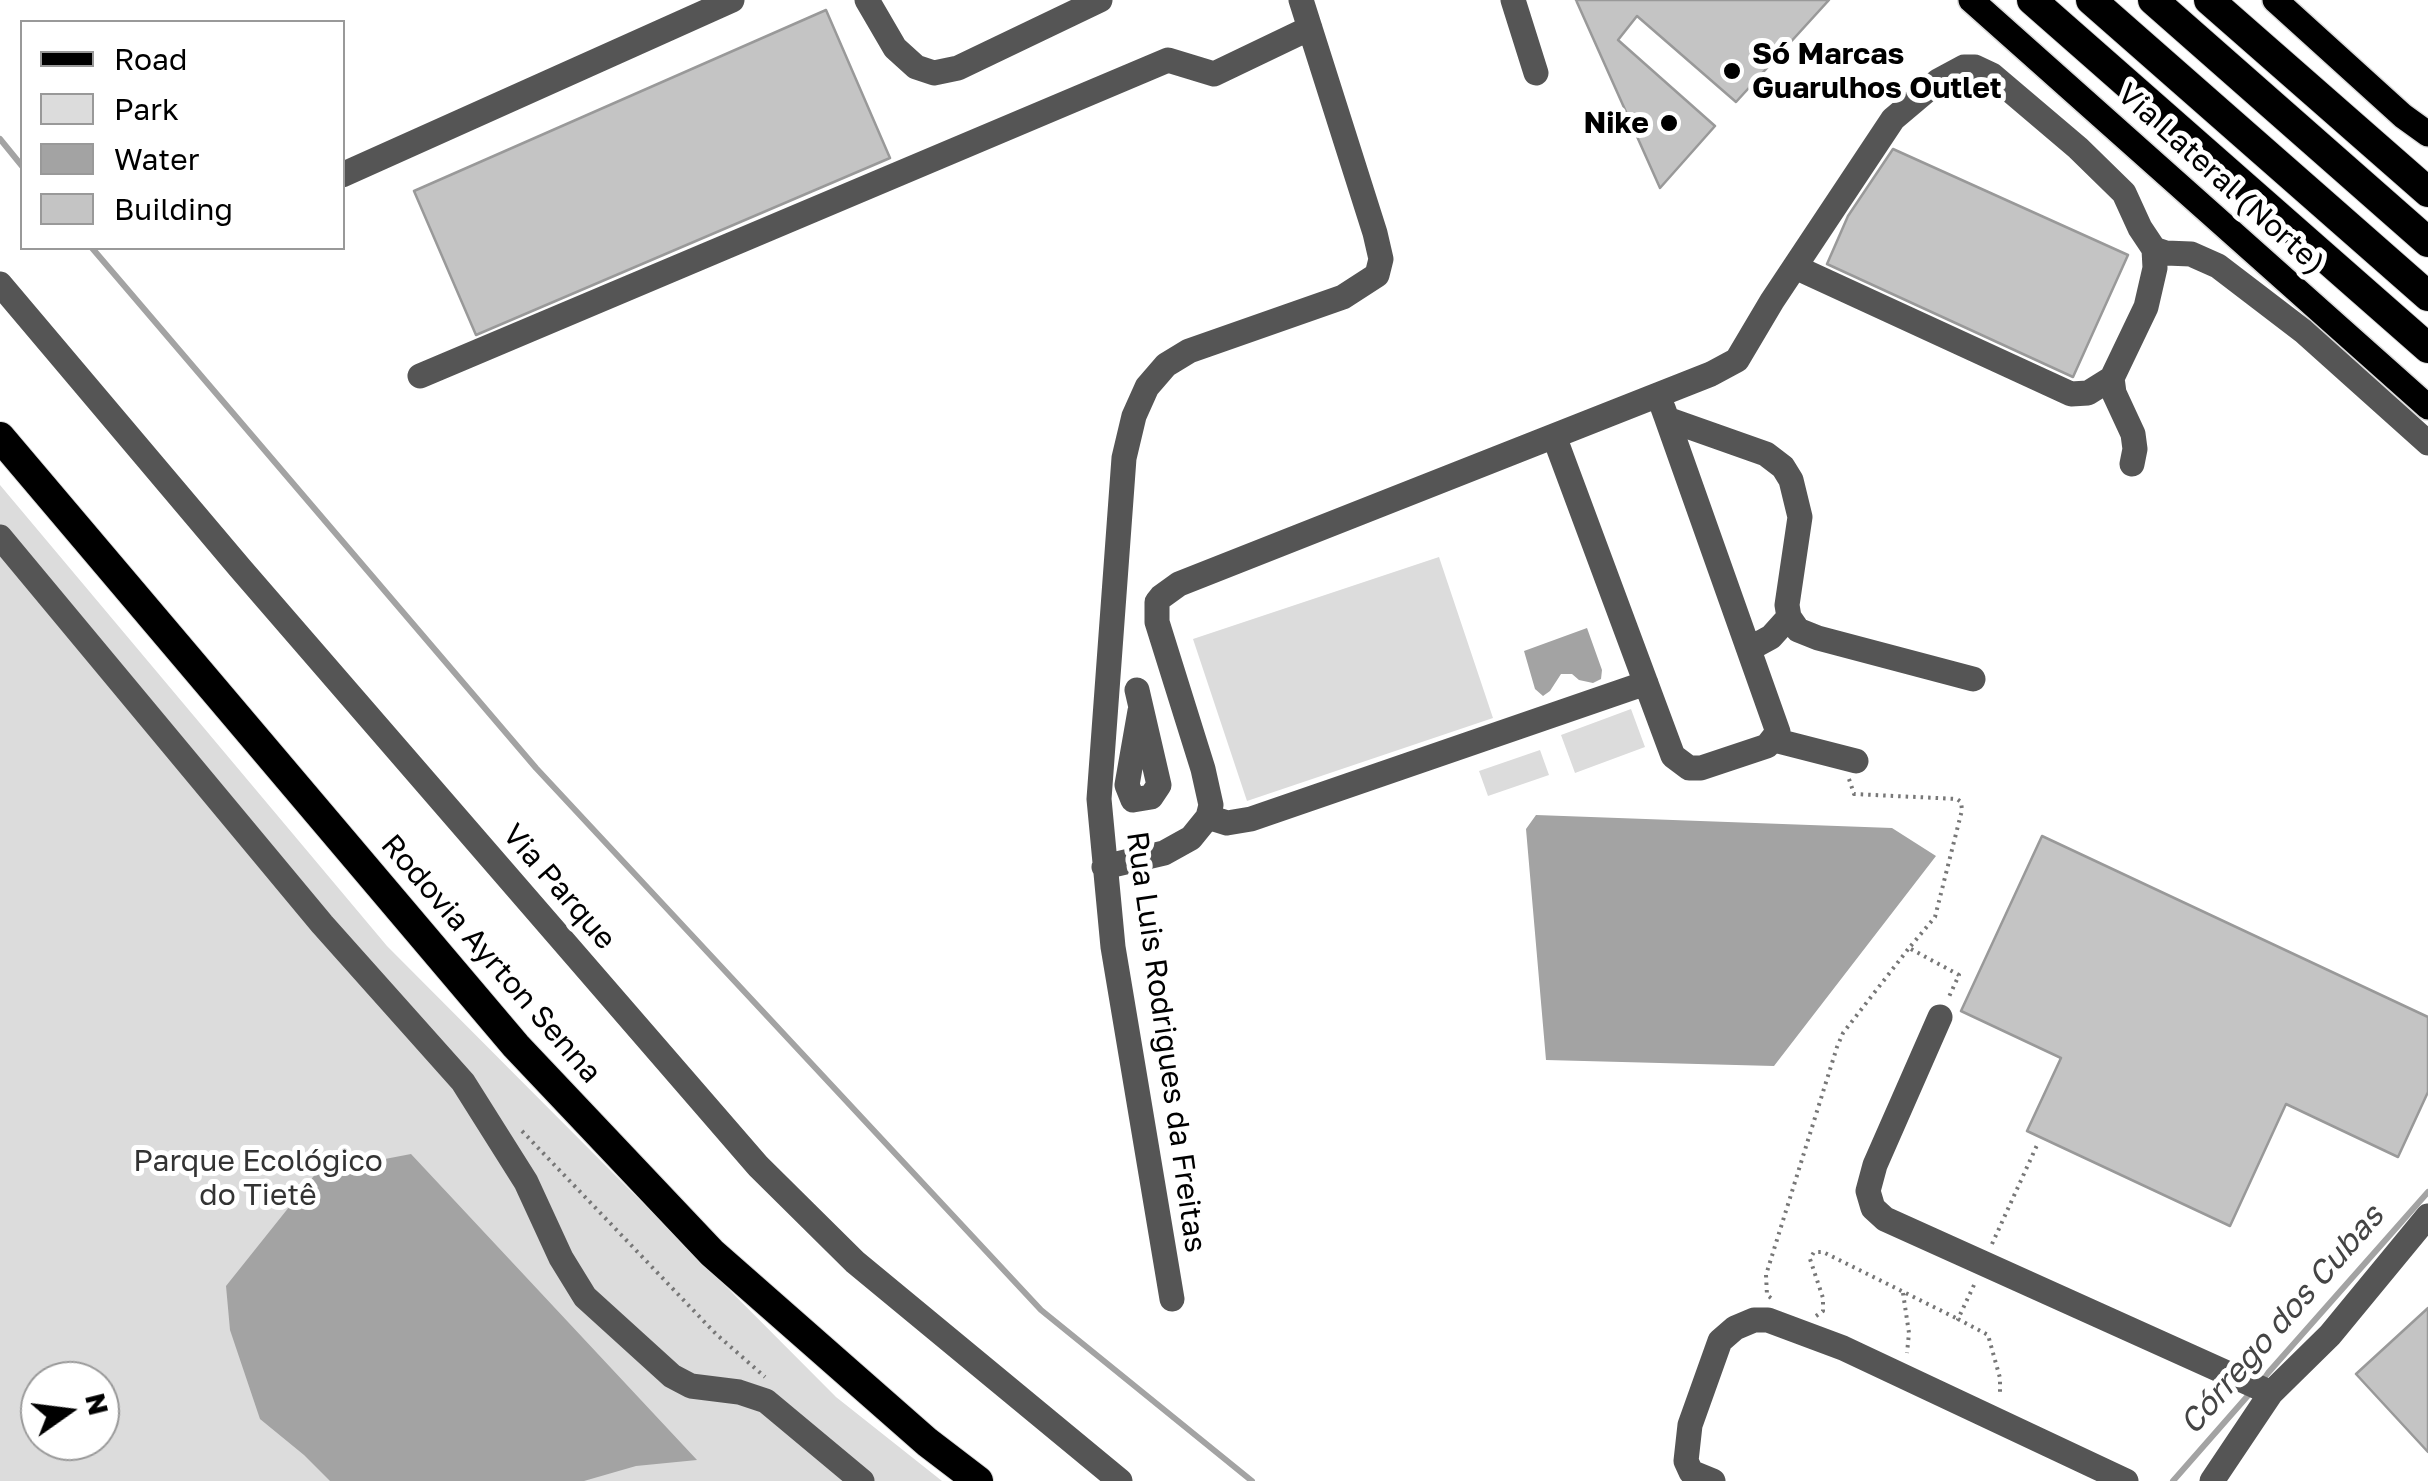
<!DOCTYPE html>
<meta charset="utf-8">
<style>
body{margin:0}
#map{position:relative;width:2428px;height:1481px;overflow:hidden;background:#fff;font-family:"Golos Text",sans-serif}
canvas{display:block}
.legend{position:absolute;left:20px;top:20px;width:325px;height:230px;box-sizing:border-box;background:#fff;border:2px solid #999;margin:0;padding:12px 18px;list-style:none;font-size:30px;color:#000}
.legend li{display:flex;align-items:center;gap:20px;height:50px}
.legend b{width:50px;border:2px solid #999}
.north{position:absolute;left:20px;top:1361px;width:100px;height:100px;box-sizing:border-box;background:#fff;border:2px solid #999;border-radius:50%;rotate:76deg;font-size:28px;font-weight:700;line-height:40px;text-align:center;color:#000}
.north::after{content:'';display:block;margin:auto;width:35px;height:45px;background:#000;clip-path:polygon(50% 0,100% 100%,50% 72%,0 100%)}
</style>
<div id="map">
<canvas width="2428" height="1481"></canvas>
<ul class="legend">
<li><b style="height:12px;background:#000"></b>Road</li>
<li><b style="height:28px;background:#dcdcdc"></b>Park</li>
<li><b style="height:28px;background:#a3a3a3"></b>Water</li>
<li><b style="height:28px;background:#c4c4c4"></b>Building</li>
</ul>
<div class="north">N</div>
</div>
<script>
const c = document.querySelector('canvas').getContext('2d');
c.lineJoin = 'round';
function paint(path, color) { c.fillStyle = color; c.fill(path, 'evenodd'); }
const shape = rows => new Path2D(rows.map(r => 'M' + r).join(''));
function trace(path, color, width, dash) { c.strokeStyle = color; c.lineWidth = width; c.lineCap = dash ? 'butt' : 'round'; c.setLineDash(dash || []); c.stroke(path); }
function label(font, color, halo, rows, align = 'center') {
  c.font = font + ' "Golos Text",sans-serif'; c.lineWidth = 10; c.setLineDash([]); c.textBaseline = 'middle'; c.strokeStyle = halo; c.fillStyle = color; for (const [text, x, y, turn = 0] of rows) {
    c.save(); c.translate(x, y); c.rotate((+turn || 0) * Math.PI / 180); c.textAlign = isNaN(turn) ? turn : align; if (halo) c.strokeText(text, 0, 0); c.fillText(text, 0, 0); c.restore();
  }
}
const green = shape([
 [0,485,387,946,836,1397,942,1481,0,1481],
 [40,1381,100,1381,100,1441,40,1441],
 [1439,557,1493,718,1247,801,1193,639],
 [1631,709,1645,747,1575,773,1561,735],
 [1540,750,1549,775,1488,796,1479,771]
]);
const water = shape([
 [1587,628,1602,670,1601,679,1593,683,1579,680,1572,674,1561,674,1550,691,1543,696,1535,689,1524,651],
 [1536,815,1892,828,1936,856,1774,1066,1546,1060,1526,829],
 [411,1154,697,1460,636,1466,584,1481,330,1481,304,1455,260,1419,230,1330,226,1286,317,1172]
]);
const stream = shape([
 [0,139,22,166],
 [92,248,536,768,1041,1310,1252,1481],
 [2260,1382,2428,1192],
 [2173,1481,2252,1391]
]);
const building = shape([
 [1576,0,1829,0,1736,102,1637,16,1618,40,1715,126,1660,188,1576,0],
 [826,10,890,158,476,335,414,191,826,10],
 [1893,149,2128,255,2073,377,1827,264,1848,216,1893,149],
 [2042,836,2428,1017,2428,1092,2398,1157,2286,1104,2230,1226,2027,1131,2061,1058,1961,1011,2042,836],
 [2428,1308,2428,1452,2356,1374,2428,1308]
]);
const path = shape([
 [1849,779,1854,794,1957,799,1961,802,1962,810,1935,917,1909,948,1959,975,1948,999],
 [522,1131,716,1334,765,1377],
 [1992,1244,2038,1143],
 [1974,1285,1958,1319,1988,1335,2000,1378,2000,1396],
 [1903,1293,1909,1333,1907,1353],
 [1771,1298,1767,1295,1766,1275,1837,1047,1843,1033,1909,948],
 [1816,1316,1823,1311,1823,1298,1810,1259,1814,1252,1823,1252,1958,1319]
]);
const minor = shape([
 [867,0,895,48,916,67,934,73,958,68,1100,0],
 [1513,0,1536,73],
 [342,175,732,0],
 [1795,267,2071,394,2088,393,2112,378,2146,307,2155,268,2154,249],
 [0,284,240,568,758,1166,855,1262,1120,1481],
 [420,376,1168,60,1214,74,1310,28],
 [2112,378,2114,393,2133,434,2135,449,2132,464],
 [1663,408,1667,419,1766,454,1783,467,1791,480,1800,517,1787,605,1789,617,1798,630,1818,638,1973,679],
 [1554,436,1673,756,1689,768,1701,768,1767,746,1778,732,1667,419],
 [0,537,322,924,463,1082,526,1182,561,1258,585,1297,672,1376,691,1386,739,1392,766,1401,862,1481],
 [1749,649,1771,637,1789,617],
 [1137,690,1159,785,1151,797,1133,800,1127,785,1140,711],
 [1774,740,1856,761],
 [1208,817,1227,823,1251,819,1646,683],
 [1104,867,1164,853,1191,838,1208,817,1211,805,1203,769,1157,622,1157,602,1161,597,1179,584,1711,374,1737,360,1772,301,1893,119,1938,81,1964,67,1975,67,1992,75,2078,148,2124,193,2140,228,2154,249,2166,253,2191,254,2218,266,2303,331,2428,443],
 [1940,1017,1875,1165,1868,1191,1873,1208,1885,1219,2271,1393],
 [1172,1299,1113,947,1099,799,1124,458,1134,416,1147,387,1166,365,1189,351,1343,297,1377,275,1381,259,1375,233,1301,0],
 [1713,1481,1691,1472,1686,1461,1690,1425,1720,1341,1735,1328,1754,1320,1768,1320,1843,1348,2126,1481],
 [2212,1481,2271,1393,2330,1335,2428,1216]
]);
const major = shape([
 [1971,0,2428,407],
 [2275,0,2403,116,2428,134]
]);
const highway = shape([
 [2032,0,2428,348],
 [2091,0,2428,296],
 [2153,0,2428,242],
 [2209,0,2428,192],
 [0,437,516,1046,712,1253,927,1442,978,1481]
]);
const markers = [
 [1732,71,10,"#000"],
 [1669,123,10,"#000"]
];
const poiNames = [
 ["Só Marcas",1752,54],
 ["Guarulhos Outlet",1752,88],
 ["Nike",1649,123,"right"]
];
const streetNames = [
 ["Via Lateral (Norte)",2221,179,42],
 ["Via Parque",559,887,49],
 ["Rodovia Ayrton Senna",491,959,49],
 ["Rua Luis Rodrigues da Freitas",1166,1042,82]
];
const parkNames = [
 ["Parque Ecológico",258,1161],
 ["do Tietê",258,1195]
];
const waterNames = [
 ["Córrego dos Cubas",2282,1320,-49]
];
paint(green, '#dcdcdc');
paint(water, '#a3a3a3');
trace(stream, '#a3a3a3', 6);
paint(building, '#c4c4c4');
trace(building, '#999', 2.5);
trace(major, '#dbdbdb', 28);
trace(highway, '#dbdbdb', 32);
trace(path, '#777', 4, [2.5, 5]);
trace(minor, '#555', 25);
trace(major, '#000', 25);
trace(highway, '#000', 30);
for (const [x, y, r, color] of markers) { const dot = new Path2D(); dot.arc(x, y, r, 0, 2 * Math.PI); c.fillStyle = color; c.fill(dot); trace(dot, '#fff', 4); }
label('bold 30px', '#000', '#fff', poiNames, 'left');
label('30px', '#000', '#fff', streetNames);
label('30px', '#333', '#fff', parkNames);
label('italic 32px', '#444', '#fff', waterNames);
</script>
